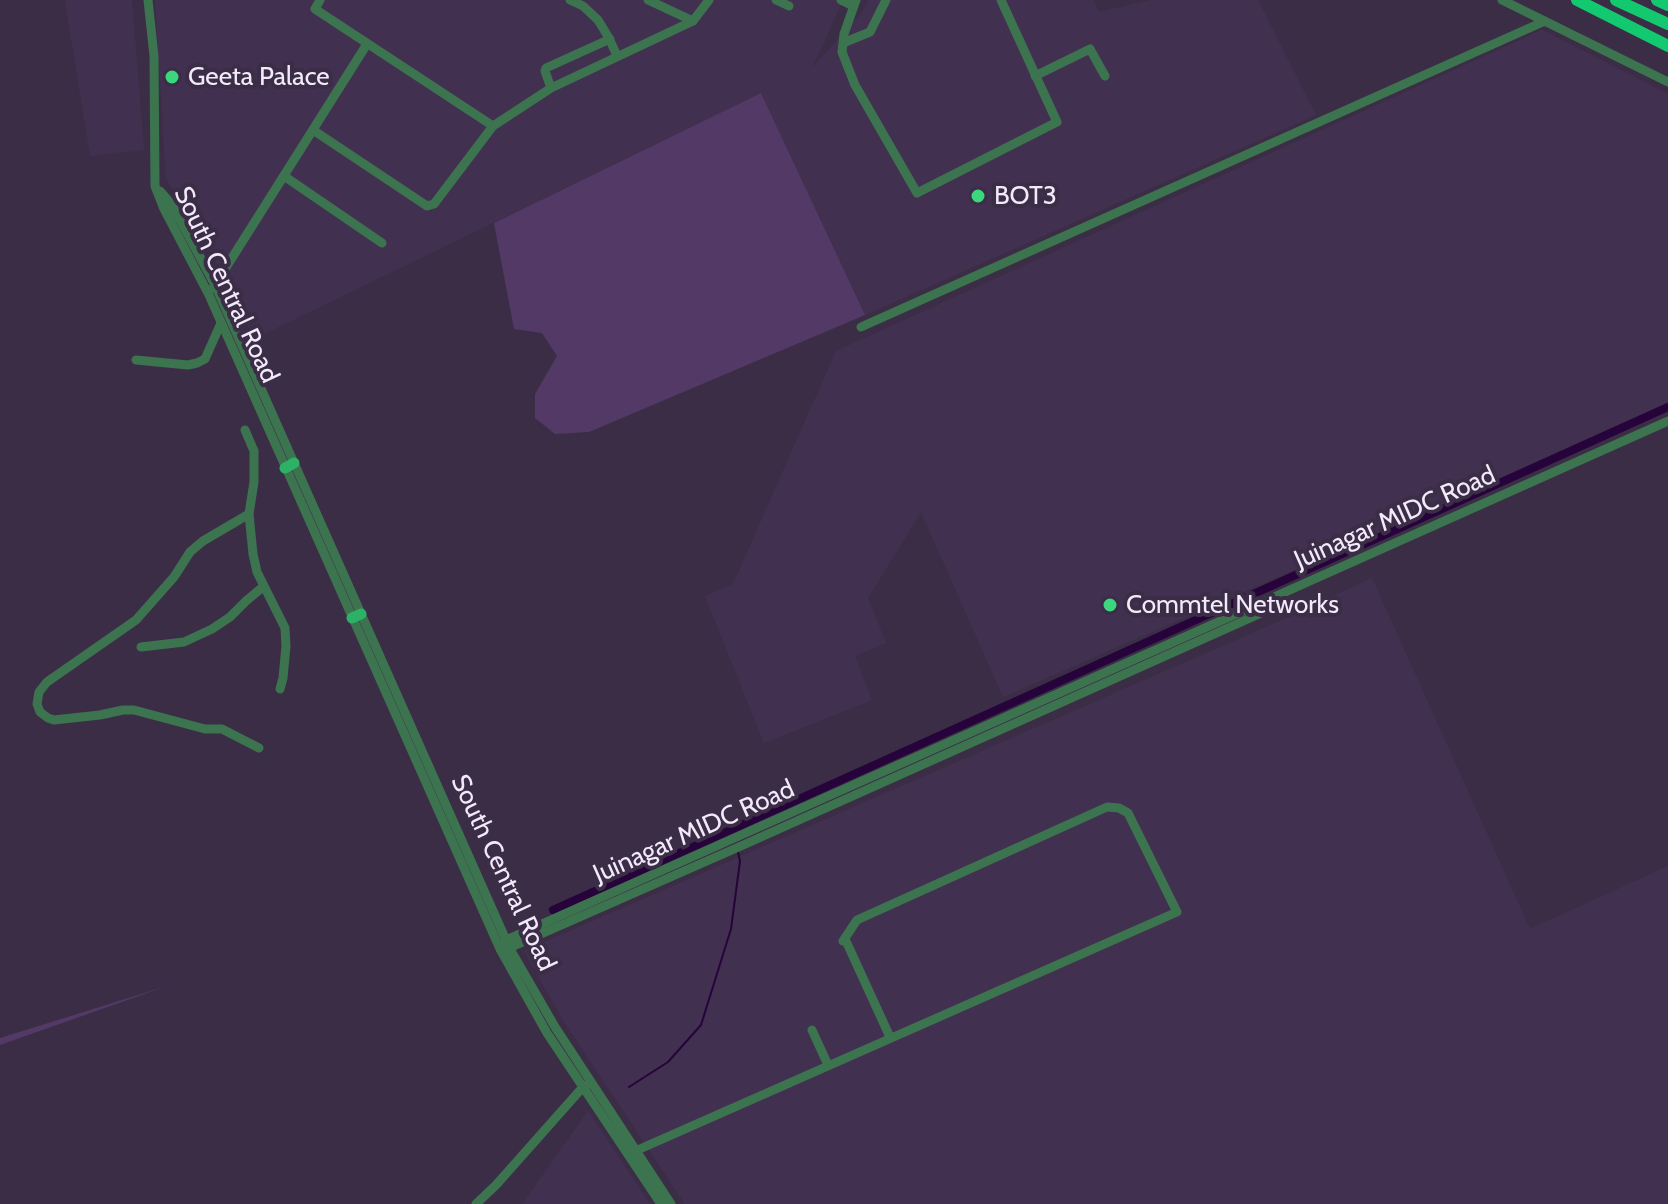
<!DOCTYPE html>
<style>
body{margin:0}
canvas{display:block;background:#3b2d46}
</style>
<canvas width="1668" height="1204"></canvas>
<script>
const c = document.querySelector('canvas').getContext('2d');
c.lineJoin = 'round';
function paint(path, color) { c.fillStyle = color; c.fill(path, 'evenodd'); }
const shape = rows => new Path2D(rows.map(r => 'M' + r).join(''));
function trace(path, color, width, dash) { c.strokeStyle = color; c.lineWidth = width; c.lineCap = dash ? 'butt' : 'round'; c.setLineDash(dash || []); c.stroke(path); }
function label(font, color, halo, rows, align = 'center') {
  c.font = font + ' Cabin,sans-serif'; c.lineWidth = 8; c.setLineDash([]); c.textBaseline = 'middle'; c.strokeStyle = halo; c.fillStyle = color; for (const [text, x, y, turn = 0] of rows) {
    c.save(); c.translate(x, y); c.rotate((+turn || 0) * Math.PI / 180); c.textAlign = isNaN(turn) ? turn : align; if (halo) c.strokeText(text, 0, 0); c.fillText(text, 0, 0); c.restore();
  }
}
const built = shape([
 [65,0,132,0,144,150,90,156],
 [155,0,843,0,812,68,863,11,868,0,1093,0,1099,12,1151,0,1258,0,1316,115,865,315,761,93,254,339,218,265,166,179],
 [1542,30,1668,94,1668,407,1003,697,921,512,868,598,886,643,855,656,872,700,764,743,705,596,733,584,836,351],
 [1372,578,1530,929,1668,866,1668,1204,685,1204,563,1020,524,951,1282,620],
 [588,1111,650,1204,522,1204]
]);
const green = shape([
 [761,93,865,315,589,432,555,434,535,418,535,394,557,356,542,333,514,329,494,223],
 [167,986,0,1045,0,1038]
]);
const stream = shape([
 [629,1087,668,1062,701,1025,731,929,740,861,738,852]
]);
const canal = shape([
 [553,910,1668,407]
]);
const minor = shape([
 [148,0,154,56,155,186,164,209,209,295,500,949,547,1033,661,1204],
 [320,0,315,9,493,126],
 [570,0,583,6,598,20,609,38,617,56],
 [648,0,693,21],
 [776,0,789,6],
 [841,0,853,6],
 [856,0,844,34,842,52,855,85,917,193,1057,122,1001,0],
 [1502,0,1668,82],
 [843,43,870,32,886,0],
 [1035,76,1090,49,1105,76],
 [551,88,545,71,546,68,610,39],
 [313,130,427,206,434,204,493,126,551,88,693,21,709,0],
 [284,176,382,243],
 [160,191,172,205,215,285,510,949,555,1027,671,1204],
 [213,288,367,44],
 [861,327,1545,21],
 [136,360,188,365,197,363,205,359,221,323],
 [245,430,254,451,254,482,249,514,253,554,257,572,285,628,286,646,283,678,280,689],
 [249,514,203,541,190,552,174,577,136,620,47,682,39,692,37,704,40,712,48,718,54,720,100,715,123,710,134,710,205,729,222,729,259,748],
 [141,647,184,642,212,629,230,617,246,601,264,586],
 [500,949,506,940,1668,421],
 [507,949,741,846,1259,614],
 [812,1030,828,1065],
 [633,1152,1177,912,1128,813,1119,808,1107,807,857,920,843,941,846,941,890,1037],
 [476,1204,496,1185,583,1087,588,1084]
]);
const major = shape([
 [285,468,294,463],
 [352,618,361,614]
]);
const highway = shape([
 [1577,0,1668,46],
 [1616,0,1668,24],
 [1657,0,1668,5]
]);
const markers = [
 [172,77,8,"#3bd77e"],
 [978,196,8,"#3bd77e"],
 [1110,605,8,"#3bd77e"]
];
const poiNames = [
 ["Geeta Palace",188,77],
 ["BOT3",994,196],
 ["Commtel Networks",1126,605]
];
const streetNames = [
 ["South Central Road",226,285,65],
 ["Juinagar MIDC Road",1395,518,-24],
 ["Juinagar MIDC Road",694,832,-24],
 ["South Central Road",503,873,65]
];
paint(built, '#423050');
paint(green, '#533965');
trace(stream, '#27033b', 2);
trace(canal, '#27033b', 8);
trace(minor, '#3c744f', 9);
trace(major, '#2cb166', 11);
trace(highway, '#12c96f', 12);
for (const [x, y, r, color] of markers) { const dot = new Path2D(); dot.arc(x, y, r, 0, 2 * Math.PI); c.fillStyle = color; c.fill(dot); trace(dot, '#3b2d46', 3); }
label('26px', '#f2e9fa', '#3b2d46', poiNames, 'left');
label('26px', '#f2e9fa', '#3b2d46', streetNames);
</script>
